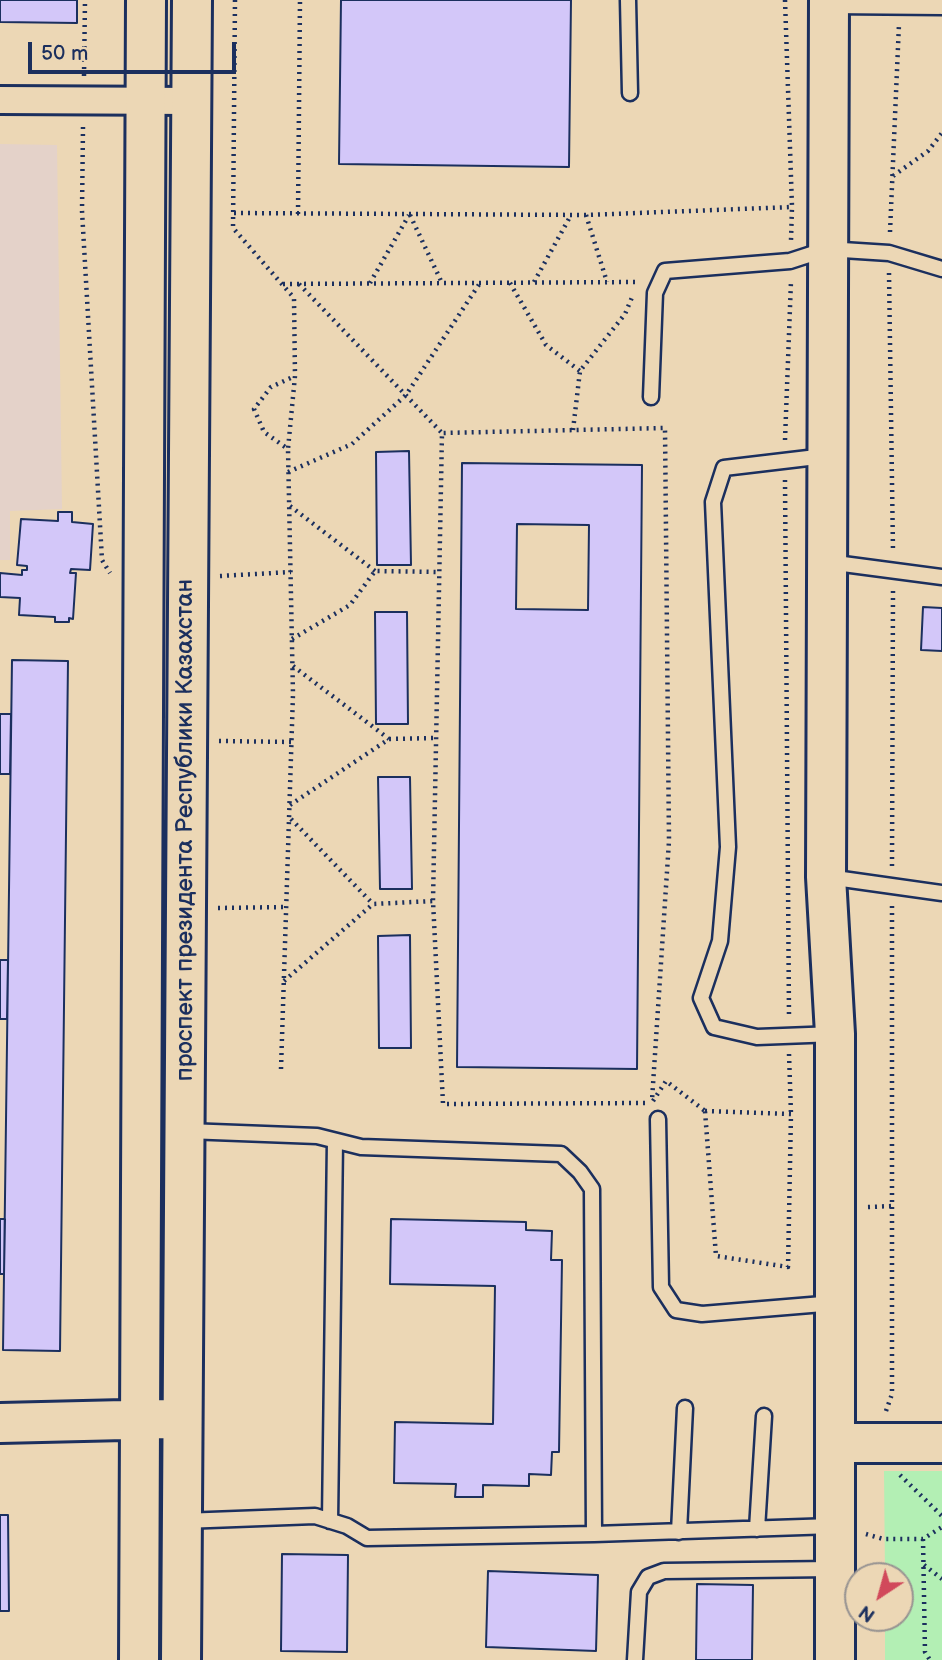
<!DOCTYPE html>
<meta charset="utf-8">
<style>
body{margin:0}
#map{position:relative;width:942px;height:1660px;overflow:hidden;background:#ecd7b5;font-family:"Balsamiq Sans",sans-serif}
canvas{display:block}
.north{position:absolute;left:844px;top:1562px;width:70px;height:70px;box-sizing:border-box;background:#ecd7b5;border:2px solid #989492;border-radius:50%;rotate:216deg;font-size:19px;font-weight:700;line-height:28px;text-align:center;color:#1b2f5e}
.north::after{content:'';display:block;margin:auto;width:24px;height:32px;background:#d1495b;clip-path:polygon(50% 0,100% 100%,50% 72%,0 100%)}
.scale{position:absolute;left:28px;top:42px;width:208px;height:32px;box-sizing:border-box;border:4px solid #1b2f5e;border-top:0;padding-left:9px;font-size:21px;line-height:24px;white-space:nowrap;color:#1b2f5e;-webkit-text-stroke:5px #ecd7b5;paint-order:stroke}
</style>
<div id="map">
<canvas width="942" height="1660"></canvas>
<div class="north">N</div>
<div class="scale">50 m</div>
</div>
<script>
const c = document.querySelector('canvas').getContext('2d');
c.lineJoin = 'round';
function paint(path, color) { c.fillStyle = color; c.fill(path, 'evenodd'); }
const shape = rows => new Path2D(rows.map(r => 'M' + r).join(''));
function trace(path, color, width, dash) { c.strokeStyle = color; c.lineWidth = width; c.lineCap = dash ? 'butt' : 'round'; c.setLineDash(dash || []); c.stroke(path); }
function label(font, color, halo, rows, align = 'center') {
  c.font = font + ' "Balsamiq Sans",sans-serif'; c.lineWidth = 5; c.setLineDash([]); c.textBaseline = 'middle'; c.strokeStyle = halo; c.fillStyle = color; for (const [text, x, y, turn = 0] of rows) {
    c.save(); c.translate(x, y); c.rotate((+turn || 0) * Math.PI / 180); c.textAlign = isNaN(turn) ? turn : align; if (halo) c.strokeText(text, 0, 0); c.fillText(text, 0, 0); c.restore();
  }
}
const built = shape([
 [0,144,57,145,62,509,10,511,10,560,0,560]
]);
const green = shape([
 [884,1471,942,1471,942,1660,885,1660,885,1618,900,1618,900,1576,885,1576]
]);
const building = shape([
 [0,0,77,0,77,23,0,22,0,0],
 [341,0,571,0,569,167,339,164,341,0],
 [409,451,411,565,377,565,376,452,409,451],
 [462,463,642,465,637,1069,457,1067,462,463],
 [517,524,589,525,588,610,516,609,517,524],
 [58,512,72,512,72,522,93,524,90,570,71,569,70,573,76,573,73,619,69,618,69,622,55,622,55,617,19,615,20,598,0,597,0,573,22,575,22,570,27,570,27,566,17,565,21,519,58,521,58,512],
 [923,607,942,608,942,651,921,650,923,607],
 [375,612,407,612,408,724,376,724,375,612],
 [12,660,68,661,60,1351,3,1350,12,660],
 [0,714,11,714,10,774,0,774,0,714],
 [378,777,410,777,412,889,380,889,378,777],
 [410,935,411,1048,379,1048,378,936,410,935],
 [0,960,8,960,7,1019,0,1019,0,960],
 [0,1219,5,1219,4,1274,0,1274,0,1219],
 [391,1219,526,1222,526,1230,552,1231,551,1260,562,1260,559,1452,552,1452,551,1475,529,1474,529,1486,483,1485,483,1497,455,1497,456,1484,394,1483,395,1422,493,1424,495,1286,390,1284,391,1219],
 [0,1515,8,1515,9,1611,0,1611,0,1515],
 [282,1554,348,1555,347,1652,281,1651,282,1554],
 [488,1571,598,1575,596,1651,486,1647,488,1571],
 [697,1584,753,1585,752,1660,696,1660,697,1584]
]);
const path = shape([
 [235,0,233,228,294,298,295,376,288,449,264,432,254,409,271,387,295,376],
 [785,0,792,207,791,240],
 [84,76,85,0],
 [83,127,82,211,102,560,110,573],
 [893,176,928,151,942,133],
 [234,213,586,215,792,207],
 [298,214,300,0],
 [410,215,442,283],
 [586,215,607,282],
 [890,232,899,24],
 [889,273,893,551],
 [534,282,571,215],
 [370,283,409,215],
 [510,283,546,345,580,371],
 [283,284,638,282],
 [299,284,442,433],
 [573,430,580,371,625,314,633,295],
 [785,440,791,281],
 [288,472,352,444,406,395,480,283],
 [785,480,789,1017],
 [290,506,375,571],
 [220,576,291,572],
 [292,639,350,605,375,571,439,572],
 [293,666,389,739],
 [219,741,292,742],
 [290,805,389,739,436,738],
 [291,819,373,904],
 [892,866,893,591],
 [218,908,287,907],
 [284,981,373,904,433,901],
 [789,1054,791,1114],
 [281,1069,293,694,288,449],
 [653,1101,666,1081,705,1111],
 [645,1103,443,1104,433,901,442,433,665,428,669,841,652,1100],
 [705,1111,791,1114,788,1267,716,1256,705,1111],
 [868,1207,893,1206],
 [886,1411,892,1394,892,906],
 [900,1475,942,1516],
 [866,1534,883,1539,923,1539,942,1527],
 [923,1539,925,1652,930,1660],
 [924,1565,942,1579]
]);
const lane = shape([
 [628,0,630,93],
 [830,6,942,7],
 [651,397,655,293,665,271,790,261,827,249,889,253,942,269],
 [825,456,724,468,713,502,728,847,720,941,701,998,714,1027,757,1037,835,1034],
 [828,562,942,577],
 [828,877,942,893],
 [658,1119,661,1287,676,1310,702,1314,835,1303],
 [183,1521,315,1516,347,1526,367,1538,594,1534,592,1189,580,1172,561,1154,361,1147,317,1136,187,1131],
 [330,1521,335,1141],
 [757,1529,764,1416],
 [679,1532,685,1408],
 [594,1534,833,1526],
 [635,1660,639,1592,648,1577,664,1571,833,1569]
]);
const street = shape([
 [0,100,192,101]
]);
const secondary = shape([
 [829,0,826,877,835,1034,835,1660],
 [0,1423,166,1419],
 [835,1443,942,1443],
 [139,1660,146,0],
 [181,1660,192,0]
]);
const streetNames = [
 ["проспект президента Республики Казахстан",186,830,-90]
];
paint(built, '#e4d2c9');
paint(green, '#b3efb4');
paint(building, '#d3c7f9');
trace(building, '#1b2f5e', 2);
trace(lane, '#1b2f5e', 19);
trace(street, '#1b2f5e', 32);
trace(secondary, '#1b2f5e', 44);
trace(path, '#1b2f5e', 4.5, [2, 5]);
trace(lane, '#ecd7b5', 14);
trace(street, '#ecd7b5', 26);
trace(secondary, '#ecd7b5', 38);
label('24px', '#1b2f5e', '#ecd7b5', streetNames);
</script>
